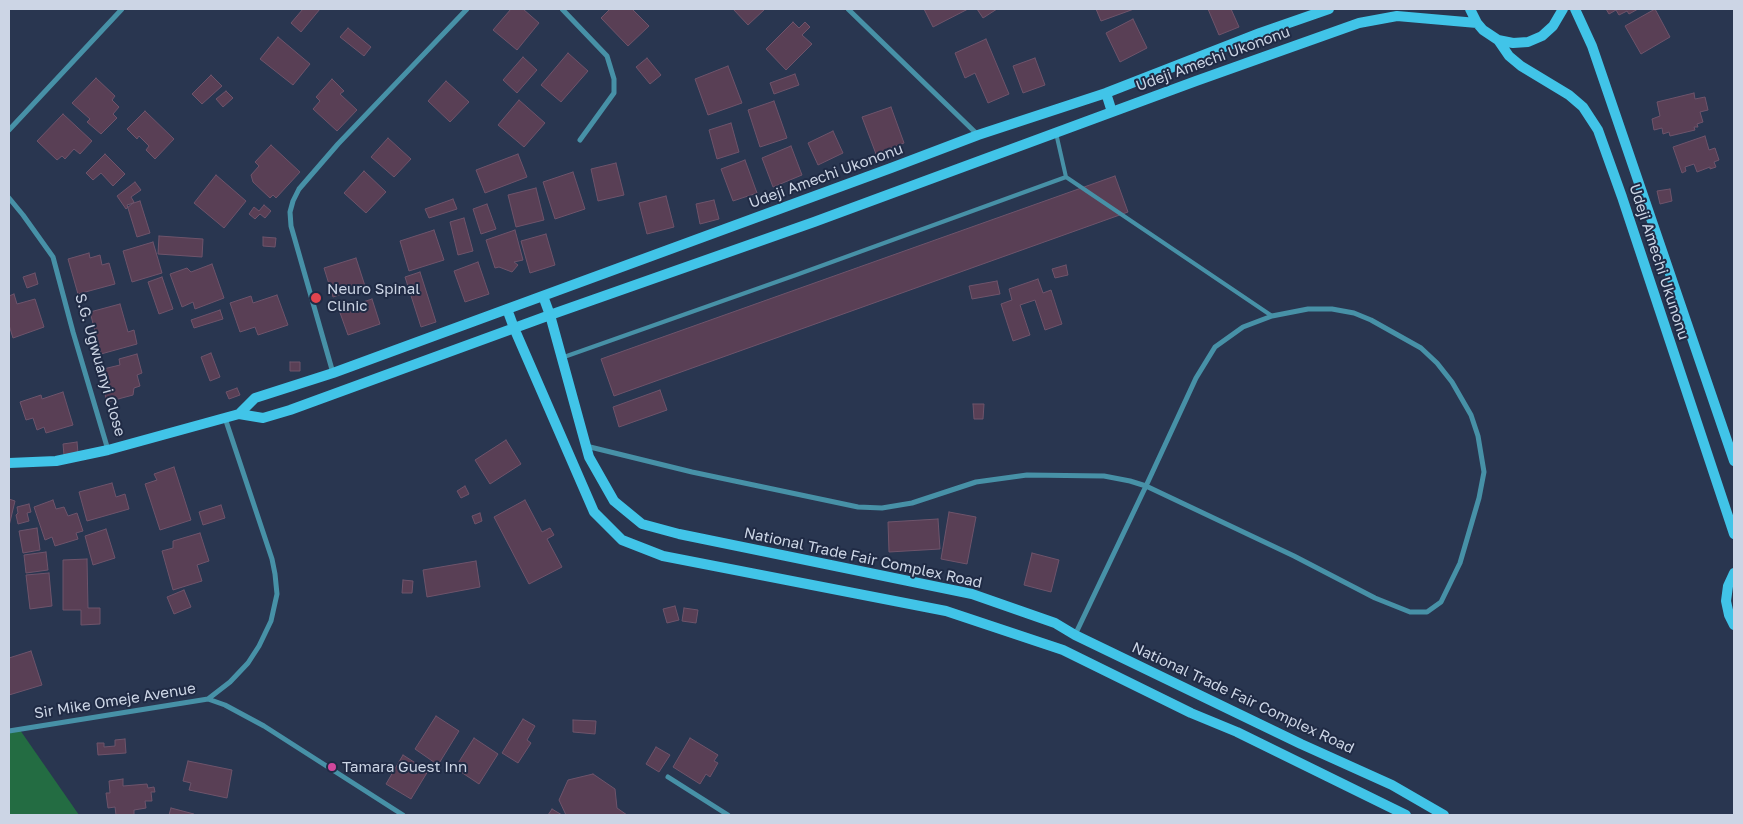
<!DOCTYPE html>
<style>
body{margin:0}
#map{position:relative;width:1743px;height:824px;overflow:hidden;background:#293650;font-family:"Golos Text",sans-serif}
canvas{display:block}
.frame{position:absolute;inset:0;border:10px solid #ccd5e5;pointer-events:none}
</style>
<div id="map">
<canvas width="1743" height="824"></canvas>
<div class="frame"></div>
</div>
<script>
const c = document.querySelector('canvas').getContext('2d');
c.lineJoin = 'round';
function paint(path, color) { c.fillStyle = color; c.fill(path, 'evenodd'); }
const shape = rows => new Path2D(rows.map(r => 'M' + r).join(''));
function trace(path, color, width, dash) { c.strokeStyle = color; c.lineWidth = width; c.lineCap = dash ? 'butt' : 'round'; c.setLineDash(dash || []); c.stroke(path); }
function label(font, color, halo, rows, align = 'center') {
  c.font = font + ' "Golos Text",sans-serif'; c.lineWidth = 4; c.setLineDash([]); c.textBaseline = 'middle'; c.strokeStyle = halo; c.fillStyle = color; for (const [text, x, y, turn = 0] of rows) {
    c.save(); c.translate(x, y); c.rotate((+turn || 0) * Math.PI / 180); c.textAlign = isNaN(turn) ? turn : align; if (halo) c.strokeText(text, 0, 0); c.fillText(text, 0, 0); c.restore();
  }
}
const green = shape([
 [20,730,79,815,9,815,9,731]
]);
const building = shape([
 [303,9,320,9,301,32,291,23,303,9],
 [511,9,523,9,539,23,517,50,493,30,511,9],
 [610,9,632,9,649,26,628,46,601,18,610,9],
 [733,9,765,9,748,25,733,9],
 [924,9,968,9,933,27,924,9],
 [977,9,997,9,983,18,977,9],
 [1096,9,1134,9,1101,21,1096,9],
 [1208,9,1231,9,1239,27,1219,35,1208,9],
 [1606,9,1638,9,1629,14,1627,11,1619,15,1616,10,1609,14,1606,9],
 [1655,9,1670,37,1641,54,1625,26,1655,9],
 [1133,19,1147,48,1120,62,1106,33,1133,19],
 [793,22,799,28,805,22,810,27,802,35,812,44,786,70,766,49,793,22],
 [348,28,371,47,364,56,340,37,348,28],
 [278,37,310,64,293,85,260,59,278,37],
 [986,39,1009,94,988,103,975,73,965,78,955,53,986,39],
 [568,53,588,71,561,102,541,85,568,53],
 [523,57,537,70,517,93,503,80,523,57],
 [647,58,661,75,650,84,636,67,647,58],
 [1035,58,1045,85,1023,93,1013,66,1035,58],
 [728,66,742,103,708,115,695,79,728,66],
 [795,74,799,85,774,94,770,83,795,74],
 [211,75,222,86,202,104,192,94,211,75],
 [96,78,115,96,112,100,119,107,113,114,117,118,101,134,87,122,90,119,72,103,96,78],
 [332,79,344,91,340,94,357,110,337,131,313,109,320,101,316,97,332,79],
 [446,81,469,102,450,122,428,101,446,81],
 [226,91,233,98,223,107,216,99,226,91],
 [1694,93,1695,99,1705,97,1708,110,1700,112,1703,122,1697,124,1698,127,1694,127,1695,130,1670,136,1669,132,1663,134,1662,128,1654,130,1652,119,1660,116,1657,102,1694,93],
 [519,100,545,123,524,147,498,125,519,100],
 [774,101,787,138,760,147,748,110,774,101],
 [891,107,904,143,876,154,862,117,891,107],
 [145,111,174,139,155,159,146,150,149,146,139,136,137,139,127,129,145,111],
 [63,114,92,141,80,154,74,149,65,159,62,156,57,160,37,141,63,114],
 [731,123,739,152,717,159,709,130,731,123],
 [833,131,843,153,818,165,808,143,833,131],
 [1705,136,1709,150,1715,148,1719,160,1714,162,1716,167,1710,169,1710,167,1697,172,1694,164,1685,167,1686,171,1682,173,1673,147,1705,136],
 [388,138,411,159,394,177,371,157,388,138],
 [271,145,300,172,276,198,273,195,270,198,253,182,251,175,259,166,255,162,271,145],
 [791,146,802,175,773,187,762,158,791,146],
 [105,154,125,174,113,186,101,173,93,180,86,173,105,154],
 [518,154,527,177,485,193,476,170,518,154],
 [745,160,757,193,733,201,721,169,745,160],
 [616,163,624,195,598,201,591,169,616,163],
 [364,171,386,192,366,213,344,193,364,171],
 [573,172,585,209,555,219,543,182,573,172],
 [216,175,246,201,224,228,194,203,216,175],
 [1115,176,1128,212,614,396,601,359,1115,176],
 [135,182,141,190,131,197,134,202,126,209,117,196,135,182],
 [536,188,544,220,516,227,508,195,536,188],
 [1670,189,1672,201,1660,204,1657,191,1670,189],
 [666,196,674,227,647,234,639,203,666,196],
 [453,199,457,209,429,218,425,209,453,199],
 [714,200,719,219,700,224,696,204,714,200],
 [140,201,150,233,137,237,127,205,140,201],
 [487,204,496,229,481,234,473,209,487,204],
 [264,205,271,211,265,218,260,214,255,219,249,214,254,207,259,211,264,205],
 [464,218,473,251,458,255,450,222,464,218],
 [434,230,444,260,409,271,400,241,434,230],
 [515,230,523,260,514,262,518,265,512,272,499,267,495,268,486,240,515,230],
 [546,234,555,265,530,273,521,241,546,234],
 [159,236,203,239,202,257,158,254,159,236],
 [263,237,276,238,275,247,263,246,263,237],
 [153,242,162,273,132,282,123,251,153,242],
 [89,253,90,258,100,255,102,265,109,263,115,284,78,294,68,259,89,253],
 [356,258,365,286,333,297,324,268,356,258],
 [478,262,489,294,465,302,454,271,478,262],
 [212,264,224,298,195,309,193,302,182,307,170,274,187,268,191,272,212,264],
 [1066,265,1068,275,1055,278,1052,269,1066,265],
 [420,272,436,322,421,327,405,277,420,272],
 [35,273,38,284,27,288,23,277,35,273],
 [162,277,173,309,159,314,148,282,162,277],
 [1038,279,1043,293,1051,290,1062,324,1045,330,1035,300,1020,305,1030,335,1013,341,1001,304,1012,300,1009,289,1038,279],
 [997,281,1000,294,972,299,969,286,997,281],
 [14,294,17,304,35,299,44,327,13,338,9,325,9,296,14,294],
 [277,295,288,325,258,335,255,327,240,332,230,303,251,296,253,303,277,295],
 [372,299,380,324,348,335,339,310,372,299],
 [120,304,128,332,134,330,137,344,101,354,90,312,120,304],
 [220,310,223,319,194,328,191,320,220,310],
 [211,353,220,377,210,381,201,357,211,353],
 [137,354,142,373,137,375,140,386,134,388,133,395,107,402,99,370,120,365,119,359,137,354],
 [290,362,300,362,300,371,290,371,290,362],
 [237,388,240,395,229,399,226,392,237,388],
 [660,390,667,410,619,427,613,407,660,390],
 [63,392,73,425,46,433,44,427,37,430,33,418,26,420,20,402,41,395,42,399,63,392],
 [973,404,984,404,983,419,974,419,973,404],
 [506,440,521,464,490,484,475,460,506,440],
 [77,442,78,453,64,455,63,444,77,442],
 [174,467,191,520,160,530,145,484,157,480,154,474,174,467],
 [112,483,116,497,125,494,129,509,87,521,79,492,112,483],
 [465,486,469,494,461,498,457,491,465,486],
 [9,499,15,501,9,526,9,499],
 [53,500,56,509,64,507,68,516,77,513,83,531,76,533,78,539,55,546,52,537,45,540,34,507,53,500],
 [525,500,542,532,550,528,554,535,547,539,562,567,529,584,494,517,525,500],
 [29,504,31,512,27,513,29,521,18,524,16,515,18,513,17,507,29,504],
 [221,505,225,518,203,525,199,512,221,505],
 [949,512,976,517,967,564,941,559,949,512],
 [480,513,482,521,475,524,472,516,480,513],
 [938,519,940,549,889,552,888,522,938,519],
 [37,528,40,550,23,553,19,531,37,528],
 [106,529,115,558,93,565,85,536,106,529],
 [200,533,209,561,197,565,202,581,173,590,162,551,173,548,173,541,200,533],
 [46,552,48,570,26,573,24,555,46,552],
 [1032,553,1059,560,1051,592,1024,585,1032,553],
 [87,559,88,608,100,608,100,624,81,625,81,610,63,610,63,560,87,559],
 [476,561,480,587,427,597,423,570,476,561],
 [49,573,52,606,30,609,26,575,49,573],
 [403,580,413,581,412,593,402,593,403,580],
 [184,590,191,607,174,614,167,597,184,590],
 [675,606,679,620,667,623,663,609,675,606],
 [684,608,698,610,696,623,682,621,684,608],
 [31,651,42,685,9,695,9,658,31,651],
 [436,716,459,731,438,765,415,749,436,716],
 [523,719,535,726,527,740,531,743,518,763,502,753,523,719],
 [573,720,596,721,595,734,573,732,573,720],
 [474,738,498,754,479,784,455,768,474,738],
 [690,738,718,755,714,761,718,763,710,777,706,774,700,784,673,767,690,738],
 [125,739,126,753,98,755,97,743,104,743,104,747,115,746,115,740,125,739],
 [656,747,670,755,659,772,646,764,656,747],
 [403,755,428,771,411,799,386,784,403,755],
 [188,761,232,770,227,798,189,790,191,783,183,781,188,761],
 [593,774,615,789,617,808,627,815,566,815,559,800,568,780,593,774],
 [123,779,123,786,147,784,148,788,154,787,155,792,151,792,152,801,145,801,146,808,134,810,134,815,116,815,115,807,108,808,106,793,110,793,109,781,123,779],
 [171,808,194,814,194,815,169,815,171,808],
 [552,809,562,815,548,815,552,809]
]);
const service = shape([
 [1056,133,1066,177],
 [564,357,796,275,1066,177,1272,316]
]);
const minor = shape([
 [562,9,607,56,614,79,614,93,580,140],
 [848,9,978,135],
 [9,130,122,9],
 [9,198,23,215,53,257,73,332,108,450],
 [1308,309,1332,309,1354,313,1371,320,1421,348,1437,363,1452,382,1471,415,1478,436,1484,472,1479,498,1460,563,1441,602,1427,612,1410,612,1375,598,1294,556,1146,486,1196,378,1215,347,1243,327,1272,316,1308,309],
 [333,373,291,226,290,212,293,201,299,189,338,144,467,9],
 [586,446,692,472,858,507,882,508,912,503,976,482,1027,475,1104,476,1130,481,1146,486,1075,635],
 [208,699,230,682,248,663,259,646,271,621,277,594,275,574,272,559,225,418],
 [9,731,208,699,225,705,264,726,403,815],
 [668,777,728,815]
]);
const secondary = shape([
 [1470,9,1477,23,1483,30,1498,40,1513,43,1528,42,1542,36,1553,26,1563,9],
 [1575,9,1592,46,1734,461],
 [1498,40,1509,56,1521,66,1569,95,1583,107,1598,130,1622,197,1734,534],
 [1106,93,1112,112],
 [543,296,550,315,589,457,614,501,642,524,679,534,972,594,1055,623,1075,635,1301,744,1392,785,1444,815],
 [507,309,514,328,594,512,622,540,663,556,946,611,1063,650,1191,713,1237,732,1406,815],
 [239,414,255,398,333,373,891,168,978,135,1106,93,1260,33,1329,9],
 [9,463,56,461,108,450,239,414,263,418,290,410,550,315,814,222,1196,81,1359,23,1397,16,1477,23],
 [1734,573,1728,586,1726,601,1729,615,1734,625]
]);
const markers = [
 [316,298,6,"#e0444e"],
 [332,767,5,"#d1479c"]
];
const streetNames = [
 ["Udeji Amechi Ukononu",1213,59,-20],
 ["Udeji Amechi Ukononu",826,176,-20],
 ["Udeji Amechi Ukunonu",1659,262,72],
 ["S.G. Ugwuanyi Close",100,365,74],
 ["National Trade Fair Complex Road",863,558,12],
 ["National Trade Fair Complex Road",1243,698,25],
 ["Sir Mike Omeje Avenue",115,701,-9]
];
const poiNames = [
 ["Neuro Spinal",327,289],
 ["Clinic",327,306],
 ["Tamara Guest Inn",342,767]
];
paint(green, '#236c42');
paint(building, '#593f55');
trace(building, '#6e546b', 1);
trace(service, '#4791a7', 4);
trace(minor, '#4791a7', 5);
trace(secondary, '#41c4e8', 10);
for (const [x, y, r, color] of markers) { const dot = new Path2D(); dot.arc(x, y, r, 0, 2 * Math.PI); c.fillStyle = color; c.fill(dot); trace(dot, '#202b45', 2); }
label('15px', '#ccd5e5', '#202b45', streetNames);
label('15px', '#ccd5e5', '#202b45', poiNames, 'left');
</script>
